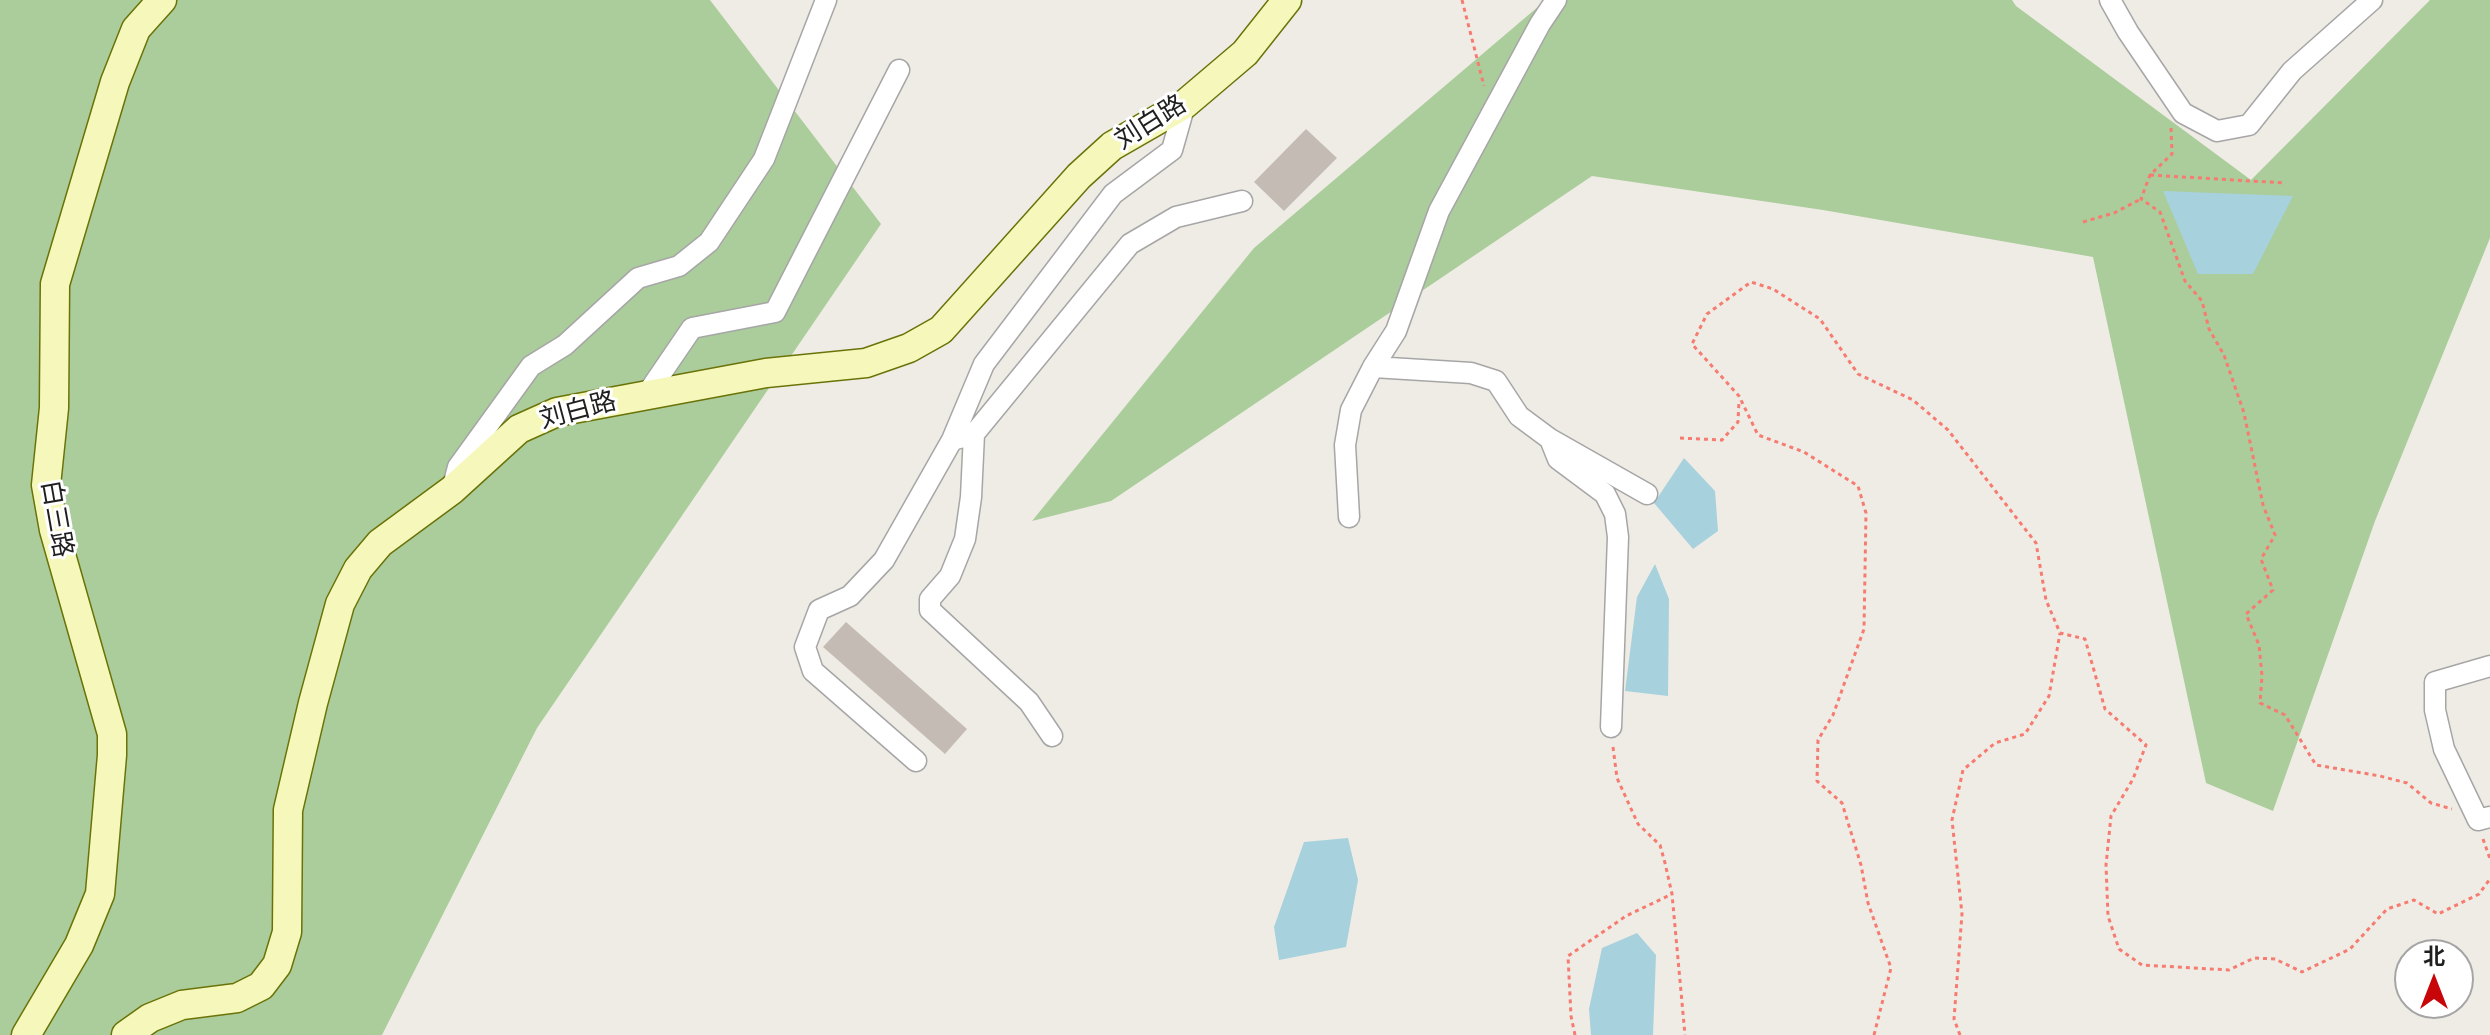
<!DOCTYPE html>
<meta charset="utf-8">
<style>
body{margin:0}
#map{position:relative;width:2490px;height:1035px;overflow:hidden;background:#efece5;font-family:"Fira Sans Condensed","Noto Sans SC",sans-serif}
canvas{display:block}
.north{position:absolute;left:2394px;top:939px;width:80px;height:80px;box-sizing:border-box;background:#fff;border:2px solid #a5a5a5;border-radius:50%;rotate:0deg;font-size:22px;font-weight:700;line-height:32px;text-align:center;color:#1f1f1f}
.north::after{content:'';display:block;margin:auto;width:28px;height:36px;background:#c8060a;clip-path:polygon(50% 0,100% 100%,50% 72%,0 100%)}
</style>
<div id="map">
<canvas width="2490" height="1035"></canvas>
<div class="north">北</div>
</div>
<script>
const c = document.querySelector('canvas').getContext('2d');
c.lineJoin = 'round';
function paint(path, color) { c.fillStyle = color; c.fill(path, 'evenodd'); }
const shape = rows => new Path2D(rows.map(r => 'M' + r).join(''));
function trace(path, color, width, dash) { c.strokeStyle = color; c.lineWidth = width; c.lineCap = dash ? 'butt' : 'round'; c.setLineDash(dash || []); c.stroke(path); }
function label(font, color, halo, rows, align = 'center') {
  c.font = font + ' "Fira Sans Condensed","Noto Sans SC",sans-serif'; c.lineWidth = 6; c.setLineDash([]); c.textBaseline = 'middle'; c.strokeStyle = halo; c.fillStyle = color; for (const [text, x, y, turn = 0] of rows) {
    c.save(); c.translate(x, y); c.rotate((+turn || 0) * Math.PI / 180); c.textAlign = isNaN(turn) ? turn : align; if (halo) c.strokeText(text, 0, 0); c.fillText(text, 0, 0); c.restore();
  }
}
const forest = shape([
 [0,0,710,0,881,224,537,728,382,1035,0,1035],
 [1546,0,2012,0,2016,6,2251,180,2430,0,2490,0,2490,238,2375,521,2273,811,2206,783,2093,257,1823,210,1592,176,1111,501,1032,521,1254,248]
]);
const water = shape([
 [2163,191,2293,196,2253,274,2198,274],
 [1684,458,1715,491,1718,531,1693,549,1654,503],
 [1655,564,1669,599,1668,696,1625,691,1637,597],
 [1348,838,1358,880,1346,947,1279,960,1274,927,1304,842],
 [1637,933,1656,955,1653,1035,1591,1035,1589,1009,1602,948]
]);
const building = shape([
 [1306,129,1337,158,1284,211,1254,182],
 [846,622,967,729,945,754,823,647]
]);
const path = shape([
 [1462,0,1484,86],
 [2171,128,2172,154,2150,175,2141,199,2160,212,2185,281,2202,301,2209,329,2224,355,2244,413,2263,505,2275,535,2261,559,2273,590,2246,614,2259,645,2262,676,2260,703,2285,715,2316,765,2380,776,2407,783,2431,803,2452,809],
 [2150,175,2285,183],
 [2083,222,2114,213,2141,199],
 [1680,438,1722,440,1738,422,1739,400],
 [1613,747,1617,778,1638,824,1660,845,1665,863,1672,894,1685,1035],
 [2483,839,2490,859],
 [1575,1035,1571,1016,1568,956,1626,916,1672,894],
 [1874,1035,1891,968,1868,903,1861,865,1842,803,1817,781,1818,740,1833,715,1864,629,1866,513,1858,486,1804,452,1758,435,1739,396,1692,344,1707,314,1751,282,1773,289,1820,319,1858,374,1913,400,1948,430,2036,543,2046,600,2060,633,2085,639,2105,709,2146,745,2133,779,2111,816,2106,865,2108,916,2119,949,2142,965,2229,970,2254,958,2275,959,2302,972,2350,949,2387,909,2414,900,2438,914,2479,894,2490,879],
 [1960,1035,1954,1019,1962,914,1952,820,1963,770,1995,743,2025,734,2049,696,2060,633]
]);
const street = shape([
 [2110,0,2128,32,2183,113,2217,131,2249,125,2292,71,2372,0],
 [1373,367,1471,373,1496,381,1519,416,1550,439,1647,494],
 [647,394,692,328,775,312,899,70],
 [974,434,971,497,965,539,950,576,930,599,930,610,1029,702,1052,736],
 [1550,439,1558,459,1605,494,1615,514,1618,537,1611,727],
 [952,440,974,434,1130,244,1176,217,1242,201],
 [453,486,458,467,531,366,565,345,638,278,679,266,709,242,764,159,826,0],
 [1349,517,1345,445,1351,410,1373,367,1396,331,1439,211,1540,24,1556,0],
 [2490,666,2435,682,2435,710,2444,749,2478,820,2490,817],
 [916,761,813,671,805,647,819,610,850,596,884,560,952,440,984,364,1113,194,1172,150,1185,104]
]);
const secondary = shape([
 [26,1035,79,945,100,894,112,755,112,734,54,530,46,485,54,408,55,284,115,82,136,29,162,0],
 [126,1035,150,1018,182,1005,237,998,261,986,277,965,287,932,288,810,313,703,340,604,358,569,380,543,452,490,519,429,557,412,766,373,866,363,909,348,941,330,1079,176,1112,146,1185,104,1245,53,1287,0]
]);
const streetNames = [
 ["刘白路",1151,123,-32],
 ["刘白路",578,411,-15],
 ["白三路",56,519,80]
];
paint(forest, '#abcd9b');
paint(water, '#a7d1dc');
paint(building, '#c4bbb5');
trace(street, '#a6a6a6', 23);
trace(secondary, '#6a7308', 31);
trace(path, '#f67b70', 3, [4, 4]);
trace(street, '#fff', 20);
trace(secondary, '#f6f8bb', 28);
label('26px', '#1f1f1f', '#fff', streetNames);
</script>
